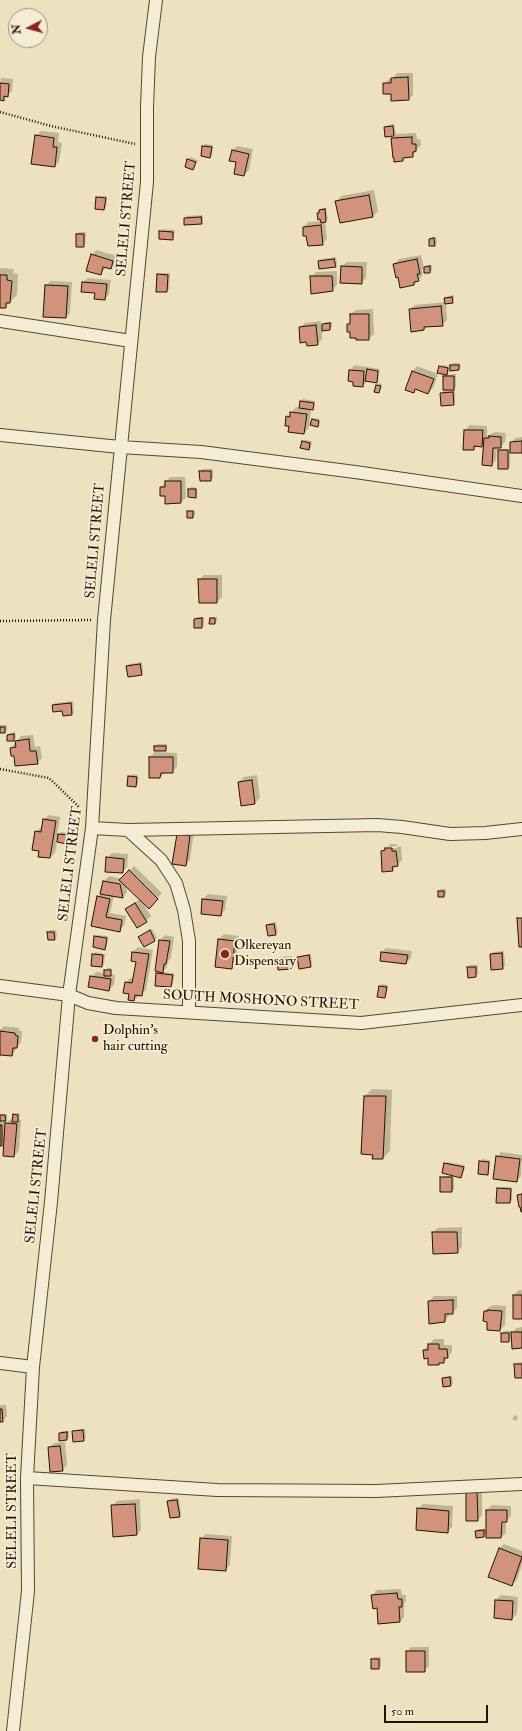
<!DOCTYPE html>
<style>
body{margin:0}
#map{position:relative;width:522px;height:1731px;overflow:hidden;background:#eee1bf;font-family:"IM FELL Double Pica",serif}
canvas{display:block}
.north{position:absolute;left:8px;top:8px;width:40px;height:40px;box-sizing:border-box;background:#f4ecd5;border:1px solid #a09580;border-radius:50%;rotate:264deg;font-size:11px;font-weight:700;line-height:16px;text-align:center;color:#231200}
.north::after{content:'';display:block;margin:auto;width:14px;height:18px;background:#8f2418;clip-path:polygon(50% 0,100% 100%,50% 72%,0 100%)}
.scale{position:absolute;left:384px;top:1705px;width:104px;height:18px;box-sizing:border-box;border:2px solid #231200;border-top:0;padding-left:5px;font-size:12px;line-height:14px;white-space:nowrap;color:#231200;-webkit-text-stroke:3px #f4ecd5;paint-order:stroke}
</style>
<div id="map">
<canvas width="522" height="1731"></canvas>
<div class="north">N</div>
<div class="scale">50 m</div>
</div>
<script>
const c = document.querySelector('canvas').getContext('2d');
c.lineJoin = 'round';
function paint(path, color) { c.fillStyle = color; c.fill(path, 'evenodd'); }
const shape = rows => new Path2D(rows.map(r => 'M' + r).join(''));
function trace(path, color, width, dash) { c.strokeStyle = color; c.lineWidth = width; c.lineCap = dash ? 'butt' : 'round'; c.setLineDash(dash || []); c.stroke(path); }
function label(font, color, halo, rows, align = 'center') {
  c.font = font + ' "IM FELL Double Pica",serif'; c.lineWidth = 3.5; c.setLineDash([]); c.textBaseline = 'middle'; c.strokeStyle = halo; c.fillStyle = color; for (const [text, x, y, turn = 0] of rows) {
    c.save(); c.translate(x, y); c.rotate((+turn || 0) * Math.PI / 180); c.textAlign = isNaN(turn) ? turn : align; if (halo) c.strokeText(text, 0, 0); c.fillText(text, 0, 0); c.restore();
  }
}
const shadow = shape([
 [397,73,413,73,413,95,409,99,384,84,389,79,392,79],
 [1,78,13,79,12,91,3,100,0,99],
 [394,124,396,135,386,136,385,127,388,125],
 [41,131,59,133,58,142,62,143,59,162,54,166,36,136],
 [416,133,417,139,420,139,421,145,417,149,417,151,412,156,406,156,403,160,395,157,392,139,397,134],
 [205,144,213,145,212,155,210,157,203,146],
 [237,146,253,149,249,170,244,175,232,151],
 [190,157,198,160,193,169,186,167],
 [374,190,378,211,373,216,340,222,337,201,341,196],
 [99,196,107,196,106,207,104,209,97,198],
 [322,208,326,208,328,219,325,221,327,239,322,244,304,227,308,222,321,221,318,214],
 [203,215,203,221,201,223,185,218,187,216],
 [162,229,175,230,174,236,172,239,160,231],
 [79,232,86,232,85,244,83,246,77,234],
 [432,237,436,237,437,243,435,245,430,239],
 [96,250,117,256,116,263,111,268,106,267,101,274,92,255],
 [421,255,424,268,422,270,423,275,414,285,399,276,394,264,399,259],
 [336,257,337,264,335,266,319,261,321,259],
 [347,262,367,262,366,278,361,283,342,266],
 [427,265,432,265,432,270,430,272,425,267],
 [0,268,14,269,13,273,18,274,17,295,5,307,0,307],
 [337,271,337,285,332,290,311,277,316,272],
 [160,273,170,273,169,289,167,291,158,275],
 [88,278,111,280,109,294,105,299,83,282],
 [51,281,72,282,70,313,66,317,46,285],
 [454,295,454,300,452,302,446,303,447,320,442,325,427,326,424,330,410,309,415,305,446,302,446,298,448,296],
 [373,309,374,334,369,339,357,337,348,325,351,321,351,314,356,310],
 [321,321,321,326,325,322,332,322,332,327,330,329,322,330,322,339,318,344,300,327,305,323],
 [453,363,460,363,461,367,459,369,451,365],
 [355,365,380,369,378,380,376,382,368,381,362,386,350,370],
 [442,365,450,366,449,372,446,375,456,374,456,387,453,390,455,390,455,402,453,404,441,393,444,390,444,377,446,374,439,367],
 [417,366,438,374,433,388,428,393,417,389,413,392,406,389,413,371],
 [379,383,382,384,379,392,377,385],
 [303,399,315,401,314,407,311,409,309,428,304,433,290,425,287,417,296,407,300,408,301,401],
 [315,418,320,419,317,426,313,420],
 [470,425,487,426,487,436,495,432,506,433,505,442,500,447,497,447,496,460,492,465,484,446,478,445,474,449,465,430],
 [522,437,522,452,510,452,510,466,508,468,499,451,501,449,511,449,511,442,516,438],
 [305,440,312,441,311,447,309,449,303,442],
 [202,469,213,469,213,478,211,480,200,471],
 [170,477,185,477,186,498,181,502,166,495,161,487],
 [191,487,197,488,197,494,195,497,189,490],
 [190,510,195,510,195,515,193,517,188,512],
 [204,575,222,575,222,597,217,602,199,580],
 [197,617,204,617,204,625,202,627,195,619],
 [213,617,217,617,217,621,215,623,211,619],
 [142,662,143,672,141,674,127,666,129,664],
 [73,701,74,712,72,714,64,715,63,710,53,705,55,703],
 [0,725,7,725,7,730,5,732,0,732],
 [15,732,16,737,14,740,8,735,10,733],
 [33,735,35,747,40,746,42,758,37,763,15,755,11,748,21,736],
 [157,744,167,744,167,748,165,750,155,746],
 [155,752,177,753,177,767,172,772,165,773,160,777,150,757],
 [132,774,138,775,138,784,135,786,129,776],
 [257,775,260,798,255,803,242,804,239,782,244,777],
 [49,815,60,817,57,836,61,832,70,833,69,840,67,842,57,841,55,853,50,857,39,856,40,850,36,832,41,827,43,827,44,819],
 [182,830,194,832,190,860,185,865],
 [391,844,397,844,397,846,387,847,385,849,397,848,397,847,401,846,402,860,392,870,382,851],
 [112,853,128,854,127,867,122,872,107,858],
 [134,866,162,893,149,907,142,902,151,916,146,921,127,909,140,899,126,885,127,892,123,897,114,895,110,913,126,916,124,926,119,930,93,925,98,897,101,893,104,881,109,876,122,879],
 [441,889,446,889,446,894,444,896,439,892],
 [208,894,227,896,225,910,221,915,202,913,203,899],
 [276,922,278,932,275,934,267,926,269,923],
 [152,929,157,938,145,946,141,936],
 [50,930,56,930,57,936,54,939,48,933],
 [224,934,239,936,236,963,231,968,216,966,219,939],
 [97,935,108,936,107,946,105,948,95,937],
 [165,935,174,937,171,958,168,961,167,967,162,972,174,973,173,984,171,986,157,974,159,971,156,971,160,940],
 [138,947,153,950,146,990,134,1000,126,983,130,978,134,979,137,961,132,960,133,952],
 [386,948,412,951,411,958,406,963,382,952],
 [504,951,505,966,502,968,491,954,493,952],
 [95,952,105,954,104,964,102,966,93,955],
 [311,954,312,964,310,966,298,958,300,956],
 [292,956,293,966,291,968,278,959,280,957],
 [470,965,478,965,478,974,476,976,468,967],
 [107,968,112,968,111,974,115,975,114,985,109,990,91,977,96,972,105,973],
 [382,984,388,985,386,995,384,997,380,986],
 [4,1026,19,1028,19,1031,22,1031,21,1042,12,1055,0,1054,0,1030],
 [372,1089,392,1090,390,1151,383,1158,374,1154,362,1153,365,1096],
 [16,1113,20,1113,19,1119,21,1120,19,1151,14,1156,5,1141,0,1145,0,1115,7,1114,7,1118,4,1121,6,1121,6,1123,11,1119,13,1119,14,1115],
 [501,1152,522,1155,521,1176,517,1181,497,1157],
 [482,1159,490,1160,489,1172,487,1174,480,1162],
 [447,1162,465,1165,463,1174,461,1177,454,1175,454,1189,452,1191,441,1178,443,1176,453,1176,445,1164],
 [500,1187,512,1187,512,1200,510,1202,498,1189],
 [462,1227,462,1247,457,1252,433,1232,438,1228],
 [519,1290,522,1290,522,1318,514,1295],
 [434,1296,457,1296,457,1308,452,1313,449,1313,449,1316,445,1321,429,1301],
 [494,1305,506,1306,505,1325,500,1330,488,1321,484,1312,489,1307],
 [522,1327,522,1347,512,1337,508,1341,502,1333,504,1331,510,1331,510,1334,517,1328],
 [434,1339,444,1339,444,1345,452,1345,452,1352,444,1362,439,1364,429,1357,424,1350],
 [522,1362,522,1377,515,1365,517,1363],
 [452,1376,453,1383,451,1385,443,1379,445,1377],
 [0,1405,6,1405,7,1416,2,1421,0,1421],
 [515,1415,518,1417,516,1421,512,1419],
 [85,1429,86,1438,83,1440,73,1432,75,1430],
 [62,1431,69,1431,69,1437,67,1439,60,1433],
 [65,1442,67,1465,62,1470,49,1448,54,1443],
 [482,1486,482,1515,478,1520,467,1491],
 [179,1498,181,1514,179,1516,168,1502,170,1499],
 [140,1499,141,1530,137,1534,112,1506,117,1501],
 [423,1504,453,1506,452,1527,447,1532,418,1509],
 [492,1505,511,1506,511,1516,506,1521,506,1533,501,1537,487,1533,483,1536,476,1531,478,1529,487,1529,487,1510],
 [206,1534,232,1536,230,1565,225,1570,201,1538],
 [504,1544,522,1551,522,1565,517,1580,512,1584,499,1549],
 [401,1589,402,1595,406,1595,406,1601,404,1604,404,1617,400,1621,378,1607,372,1595,377,1590],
 [501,1595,518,1597,517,1614,512,1619,496,1600],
 [411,1647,429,1647,429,1666,424,1671,407,1652],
 [374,1657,381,1657,381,1666,379,1668,372,1659]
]);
const building = shape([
 [408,77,409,100,391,101,391,94,383,94,383,83,391,83,391,78,408,77],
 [0,83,9,84,8,97,4,96,4,101,0,100,0,83],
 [393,126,394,136,385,137,384,127,393,126],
 [35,135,54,138,53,147,57,147,55,167,31,164,35,135],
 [412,137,412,144,416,144,416,151,413,152,413,157,403,158,403,161,394,162,394,158,393,158,391,138,412,137],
 [202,146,212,147,210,158,201,156,202,146],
 [232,150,249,154,244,176,234,174,236,162,229,161,232,150],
 [187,159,196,162,193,170,185,167,187,159],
 [369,195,373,217,340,223,335,201,369,195],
 [96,197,106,198,104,210,95,209,96,197],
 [325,209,326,222,321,223,320,219,318,220,317,213,319,213,319,210,325,209],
 [201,217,202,224,184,225,184,218,201,217],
 [321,225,323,245,308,246,306,236,303,236,303,227,321,225],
 [159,231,173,232,173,240,159,239,159,231],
 [76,234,84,234,84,247,76,247,76,234],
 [434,238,435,246,429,246,429,239,434,238],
 [91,254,113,261,111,269,103,267,101,275,86,271,91,254],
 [334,259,336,267,319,269,318,261,334,259],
 [417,259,420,274,417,274,419,281,414,282,414,285,400,288,398,277,396,278,393,264,417,259],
 [341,266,362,267,362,284,340,283,341,266],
 [430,266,430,273,424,273,424,267,430,266],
 [157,274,168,275,167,292,156,292,157,274],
 [0,275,7,275,7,280,12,281,10,303,6,303,6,308,0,308,0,275],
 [310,276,332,276,333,291,311,294,310,276],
 [82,282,107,284,105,300,94,299,95,293,81,292,82,282],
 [45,285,68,286,66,318,43,317,45,285],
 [452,297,453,303,445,304,444,298,452,297],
 [441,306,443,326,424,327,424,330,411,332,409,309,441,306],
 [350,314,369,314,369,340,356,340,356,338,350,338,350,332,347,332,347,324,350,324,350,314],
 [330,323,330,330,322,331,322,324,330,323],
 [316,325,318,345,307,346,306,342,300,343,299,327,316,325],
 [450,365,459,365,459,370,450,371,450,365],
 [439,366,448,368,447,375,437,373,439,366],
 [367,369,378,371,377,383,365,381,367,369],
 [349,370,364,371,363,387,353,386,353,382,348,381,349,370],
 [412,371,434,379,428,394,415,389,414,393,405,390,412,371],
 [443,376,454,376,454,390,443,390,443,376],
 [376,385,381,386,379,393,374,392,376,385],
 [453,392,454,405,441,406,440,393,453,392],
 [300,401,314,403,313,410,299,408,300,401],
 [290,412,307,414,304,434,288,432,289,426,285,426,286,416,290,417,290,412],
 [312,419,319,421,318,427,310,425,312,419],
 [464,430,483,430,482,447,474,446,474,450,463,450,464,430],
 [489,436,501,437,501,448,493,448,492,466,482,465,484,438,489,438,489,436],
 [302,441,310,443,309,450,300,448,302,441],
 [522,441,522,453,510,453,510,442,522,441],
 [498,450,508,450,508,469,498,469,498,450],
 [199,471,211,471,211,481,200,481,199,471],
 [165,481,181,481,181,503,165,504,165,496,160,496,160,487,165,487,165,481],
 [188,489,196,489,196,498,188,497,188,489],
 [187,511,193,511,193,518,187,518,187,511],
 [198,579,217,579,217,603,199,603,198,579],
 [202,618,202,628,194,628,194,619,202,618],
 [210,618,215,618,215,624,209,624,210,618],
 [140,664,142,675,128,677,126,666,140,664],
 [71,703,72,715,63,716,62,711,53,712,52,705,71,703],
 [0,727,5,727,5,733,0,733,0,727],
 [14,734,14,741,7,741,7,735,14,734],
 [29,739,30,751,36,751,38,764,15,766,14,756,11,756,10,748,16,747,15,741,29,739],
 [154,746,166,746,166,751,154,751,154,746],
 [149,757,173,757,173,773,161,773,160,778,149,778,149,757],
 [128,776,137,777,136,787,127,786,128,776],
 [252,780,255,804,241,806,238,782,252,780],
 [43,819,56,821,50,858,38,857,39,851,32,850,35,831,41,832,43,819],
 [58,834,68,835,67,844,57,842,58,834],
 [177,834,190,836,186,866,172,864,177,834],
 [385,848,392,848,392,851,396,851,398,866,392,867,393,871,382,872,381,851,385,850,385,848],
 [106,857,124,859,123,873,105,872,106,857],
 [129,870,158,899,149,909,119,880,129,870],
 [103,881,120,884,123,898,100,894,103,881],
 [438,891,444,891,444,897,438,897,438,891],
 [97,896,110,899,106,917,122,920,120,932,91,926,97,896],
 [202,899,223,901,221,916,201,914,202,899],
 [135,903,147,922,137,928,125,909,135,903],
 [517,918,522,918,522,947,519,947,517,918],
 [274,924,276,935,268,936,266,925,274,924],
 [150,930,155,941,144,947,138,937,150,930],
 [47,932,54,932,55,940,48,940,47,932],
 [94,936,107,938,105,950,93,947,94,936],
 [218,939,235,941,232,969,215,967,218,939],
 [159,940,170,941,166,964,164,964,163,973,155,971,159,940],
 [132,952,149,954,142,996,135,995,134,1001,128,1000,129,994,123,993,125,982,132,983,136,962,131,961,132,952],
 [381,952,408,955,406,964,380,961,381,952],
 [502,953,503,969,491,970,490,954,502,953],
 [92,954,103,955,102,967,91,966,92,954],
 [309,955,311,967,299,969,297,957,309,955],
 [291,958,292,969,278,970,277,959,291,958],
 [467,967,476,967,476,977,468,978,467,967],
 [104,970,111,970,111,976,104,976,104,970],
 [156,973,173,975,171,987,155,986,156,973],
 [90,976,111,979,109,991,88,987,90,976],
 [379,986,387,987,385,998,377,997,379,986],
 [0,1031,15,1033,15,1035,18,1036,17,1048,13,1048,12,1056,0,1055,0,1031],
 [364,1096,386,1096,383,1159,372,1159,373,1155,361,1154,364,1096],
 [13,1114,18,1115,18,1122,12,1122,13,1114],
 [0,1115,5,1115,6,1121,0,1121,0,1115],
 [5,1123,17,1124,14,1157,3,1156,5,1123],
 [0,1125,2,1125,2,1146,0,1146,0,1125],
 [496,1156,520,1159,517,1182,493,1179,496,1156],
 [479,1161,489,1162,488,1175,478,1174,479,1161],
 [444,1163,464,1167,461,1178,442,1173,444,1163],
 [440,1177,452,1177,452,1192,440,1192,440,1177],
 [497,1188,511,1189,510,1203,496,1203,497,1188],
 [522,1194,522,1212,521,1212,520,1207,519,1207,517,1195,522,1194],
 [432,1232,457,1232,458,1253,433,1254,432,1232],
 [513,1295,522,1295,522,1319,513,1319,513,1295],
 [453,1300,453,1314,445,1314,445,1322,429,1324,428,1301,453,1300],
 [488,1310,502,1311,500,1331,487,1330,487,1322,483,1321,484,1311,488,1311,488,1310],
 [511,1332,522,1332,522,1348,512,1349,511,1332],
 [501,1333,509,1333,509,1342,501,1342,501,1333],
 [428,1344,439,1344,439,1349,447,1349,448,1358,444,1358,444,1363,439,1363,439,1365,428,1365,428,1358,424,1359,423,1350,428,1350,428,1344],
 [514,1364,522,1364,522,1378,515,1378,514,1364],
 [450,1377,451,1386,443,1387,442,1378,450,1377],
 [0,1409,2,1409,3,1422,0,1422,0,1409],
 [83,1430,84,1441,73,1442,72,1431,83,1430],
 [67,1432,67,1440,59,1441,59,1433,67,1432],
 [60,1446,63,1471,50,1472,48,1447,60,1446],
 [477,1490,478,1521,466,1521,466,1491,477,1490],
 [177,1500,180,1517,170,1518,167,1501,177,1500],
 [135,1504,137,1535,113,1537,111,1505,135,1504],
 [417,1508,449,1511,448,1533,416,1530,417,1508],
 [486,1510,507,1510,507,1522,502,1522,501,1538,486,1538,486,1510],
 [484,1530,484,1537,476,1538,475,1531,484,1530],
 [200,1538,228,1540,226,1571,198,1569,200,1538],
 [499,1548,522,1557,512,1586,488,1577,499,1548],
 [397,1593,398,1599,402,1599,402,1607,399,1607,400,1622,378,1624,377,1608,373,1609,371,1595,397,1593],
 [495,1600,513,1601,512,1620,494,1618,495,1600],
 [406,1651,425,1651,425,1672,406,1672,406,1651],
 [371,1659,379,1659,379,1669,371,1669,371,1659]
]);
const path = shape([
 [0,112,51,126,135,144],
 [0,621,91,620],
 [0,769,49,778,80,808]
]);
const minor = shape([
 [0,321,131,341],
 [0,435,120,447,201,452,355,472,522,496],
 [92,828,128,830,377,825,402,827,450,834,485,833,522,829],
 [128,830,161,860,176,883,184,910,189,941,189,1012],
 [0,986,69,995,88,1003,116,1008,361,1023,522,1005],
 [0,1363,33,1367],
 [27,1478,217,1490,376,1491,522,1484],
 [13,1731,28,1591,27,1478,33,1367,51,1202,69,995,92,828,104,620,147,182,147,107,149,57,156,0]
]);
const markers = [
 [225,954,5,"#8f2418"],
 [95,1039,4,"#8f2418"]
];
const streetNames = [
 ["SELELI STREET",127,219,-85],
 ["SELELI STREET",96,541,-85],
 ["SELELI STREET",71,864,-83],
 ["SOUTH MOSHONO STREET",261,1001,3],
 ["SELELI STREET",37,1186,-84],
 ["SELELI STREET",13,1511,-90]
];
const poiNames = [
 ["Olkereyan",234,946],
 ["Dispensary",234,962],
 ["Dolphin's",103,1031],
 ["hair cutting",103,1047]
];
paint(shadow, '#0003');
paint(building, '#d2937c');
trace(building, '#231200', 1);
trace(minor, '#564630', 14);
trace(path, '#231200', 2.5, [1, 2]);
trace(minor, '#f4ecd5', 12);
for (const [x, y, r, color] of markers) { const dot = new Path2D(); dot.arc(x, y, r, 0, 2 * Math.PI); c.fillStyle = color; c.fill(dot); trace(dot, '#f4ecd5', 1.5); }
label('14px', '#231200', '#f4ecd5', streetNames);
label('14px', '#231200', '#f4ecd5', poiNames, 'left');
</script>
